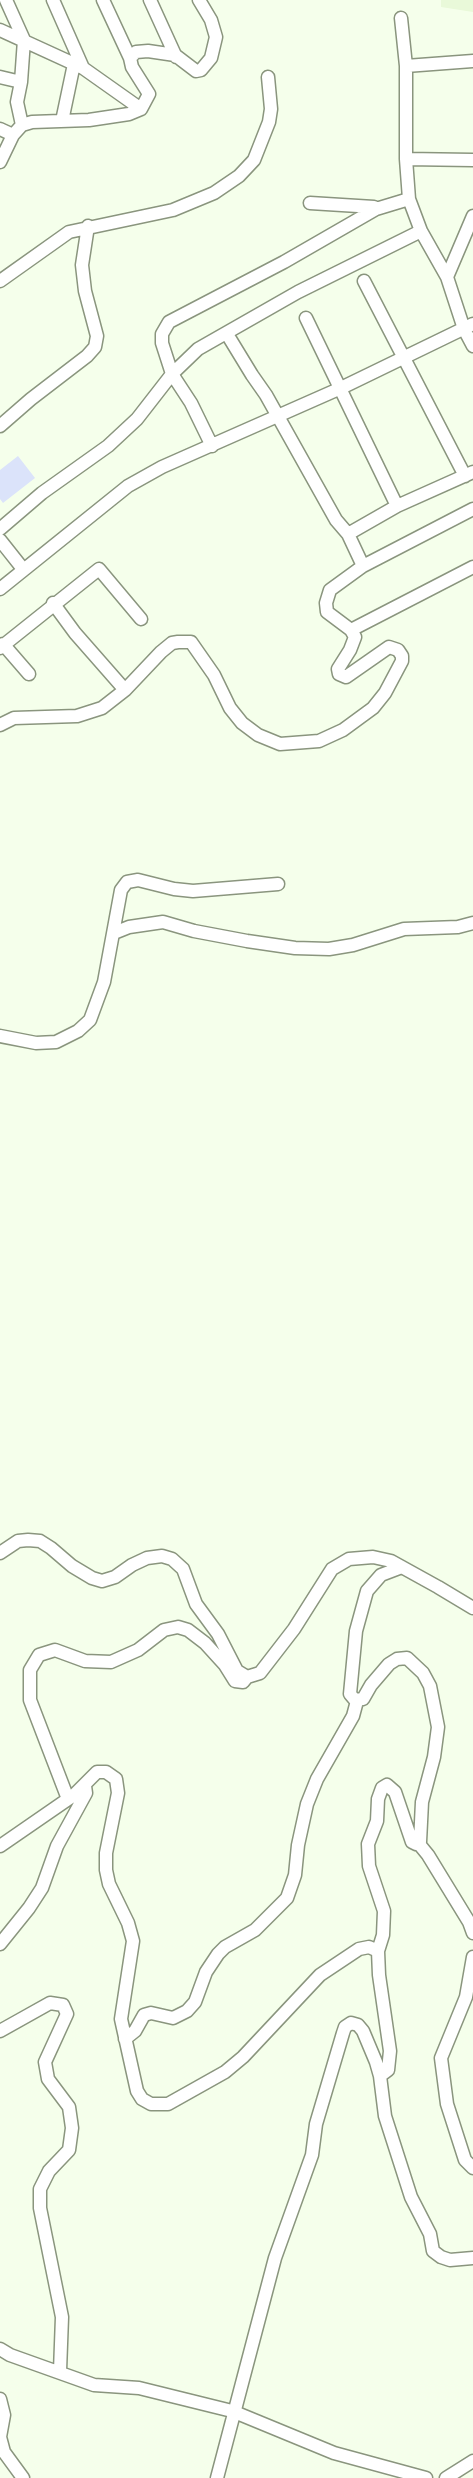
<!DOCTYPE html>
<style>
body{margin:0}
canvas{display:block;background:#f5ffeb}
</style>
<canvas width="473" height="2478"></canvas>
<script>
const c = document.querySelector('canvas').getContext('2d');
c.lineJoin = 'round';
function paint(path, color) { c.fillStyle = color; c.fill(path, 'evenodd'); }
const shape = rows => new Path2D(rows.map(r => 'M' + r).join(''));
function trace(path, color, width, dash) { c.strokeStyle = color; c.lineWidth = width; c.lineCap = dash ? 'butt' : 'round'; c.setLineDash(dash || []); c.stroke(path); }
const built = shape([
 [441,0,473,0,473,12,441,7]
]);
const green = shape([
 [18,456,35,478,3,503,0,499,0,470]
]);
const minor = shape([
 [53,0,83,68],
 [103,0,130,58],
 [150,0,176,57],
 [401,18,406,66,406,159,409,199,421,231,447,277,464,329,473,346],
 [0,30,83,68,141,109],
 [406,66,473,61],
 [0,77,21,82,24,40,6,0],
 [21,82,17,102,22,125],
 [62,121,74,64],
 [0,129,13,135],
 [406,159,473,160],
 [0,162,13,135,22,125,32,122,89,120,129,114,141,109,149,94,132,67,130,58,136,52,148,51,175,55,196,71,201,70,211,58,216,37,211,20,199,0],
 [376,209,409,199],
 [447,277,473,216],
 [0,281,69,232,173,210,214,193,239,176,254,160,269,122,271,109,268,77],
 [364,281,465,476],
 [306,318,397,506],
 [227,334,252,375,266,395,336,520,348,534],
 [0,426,31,399,87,356,95,347,97,336,85,291,82,265,88,226],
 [212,446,191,403,172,374,162,343,162,334,169,322,284,262,376,209,374,207,310,203],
 [0,529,42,493,108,446,137,419,172,374,198,349,298,292,421,231],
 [0,540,23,569],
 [363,566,348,534,397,506,473,472],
 [0,589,128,486,162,467,341,388,473,324],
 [53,603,75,633,125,690],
 [351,630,473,567],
 [3,644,29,674],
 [0,648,99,569,141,619],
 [0,725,14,718,77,716,102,708,125,690,161,652,172,643,178,642,191,642,214,675,230,708,242,723,258,735,280,744,319,741,343,730,373,708,385,693,402,661,402,656,398,650,389,647,346,677,339,674,338,669,350,650,355,637,351,630,327,612,326,603,330,590,363,566,473,509],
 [114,933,129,927,163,922,194,931,247,941,295,948,329,949,353,945,404,929,458,927,473,923],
 [0,1036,36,1043,56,1042,78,1031,90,1020,104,982,121,890,127,882,138,880,174,889,193,891,278,884],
 [0,1553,18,1541,28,1540,40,1541,51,1548,72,1566,92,1578,102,1581,115,1577,132,1565,147,1558,162,1556,172,1559,183,1569,196,1604,218,1634,237,1671,247,1677,260,1673,294,1629,332,1569,349,1559,373,1557,391,1561,438,1587,473,1608],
 [68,1799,30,1700,30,1670,39,1655,55,1650,85,1661,111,1662,138,1650,164,1630,178,1627,188,1630,205,1643,225,1665,235,1681,243,1682,247,1677],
 [419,1844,428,1855,469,1922,473,1933],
 [0,1846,74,1795,97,1772,106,1772,116,1779,118,1793,106,1853,106,1870,109,1884,128,1923,133,1941,121,2019,137,2091,142,2099,151,2104,168,2104,225,2072,243,2057,320,1975,359,1949,369,1947,378,1951],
 [0,1944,29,1908,42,1888,57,1846,86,1793,85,1786],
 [473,1957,466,1997,441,2058,447,2104,465,2160,473,2168],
 [0,2031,50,2003,63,2005,67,2014,45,2062,48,2079,69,2107,72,2128,69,2150,49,2171,40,2189,40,2208,62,2317,60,2371],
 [125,2039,135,2031,144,2015,151,2013,173,2018,187,2011,195,2002,206,1972,218,1954,225,1947,255,1930,287,1898,295,1875,298,1845,307,1804,317,1779,353,1716,357,1701],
 [380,2076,388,2070,390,2051,379,1975,378,1951,383,1935,384,1911,369,1866,368,1844,377,1821,378,1799,382,1788,387,1785,395,1792,412,1842,416,1844,420,1842,422,1802,434,1757,438,1727,430,1686,423,1673,407,1658,397,1659,389,1664,371,1685,363,1699,355,1700,350,1694,356,1631,367,1591,381,1575,402,1567],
 [0,2349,10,2355,94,2385,139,2388,232,2411,334,2453,426,2478],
 [0,2399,4,2415,0,2437],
 [0,2437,4,2452,23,2478],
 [217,2478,275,2258,312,2155,316,2124,343,2033,345,2027,351,2023,358,2025,363,2031,376,2062,380,2076,385,2116,411,2197,430,2234,433,2251,441,2257,450,2260,473,2258],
 [446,2478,473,2461]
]);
paint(built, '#e9f9d9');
paint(green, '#dbe3fa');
trace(minor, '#8a957e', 15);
trace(minor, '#fff', 12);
</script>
